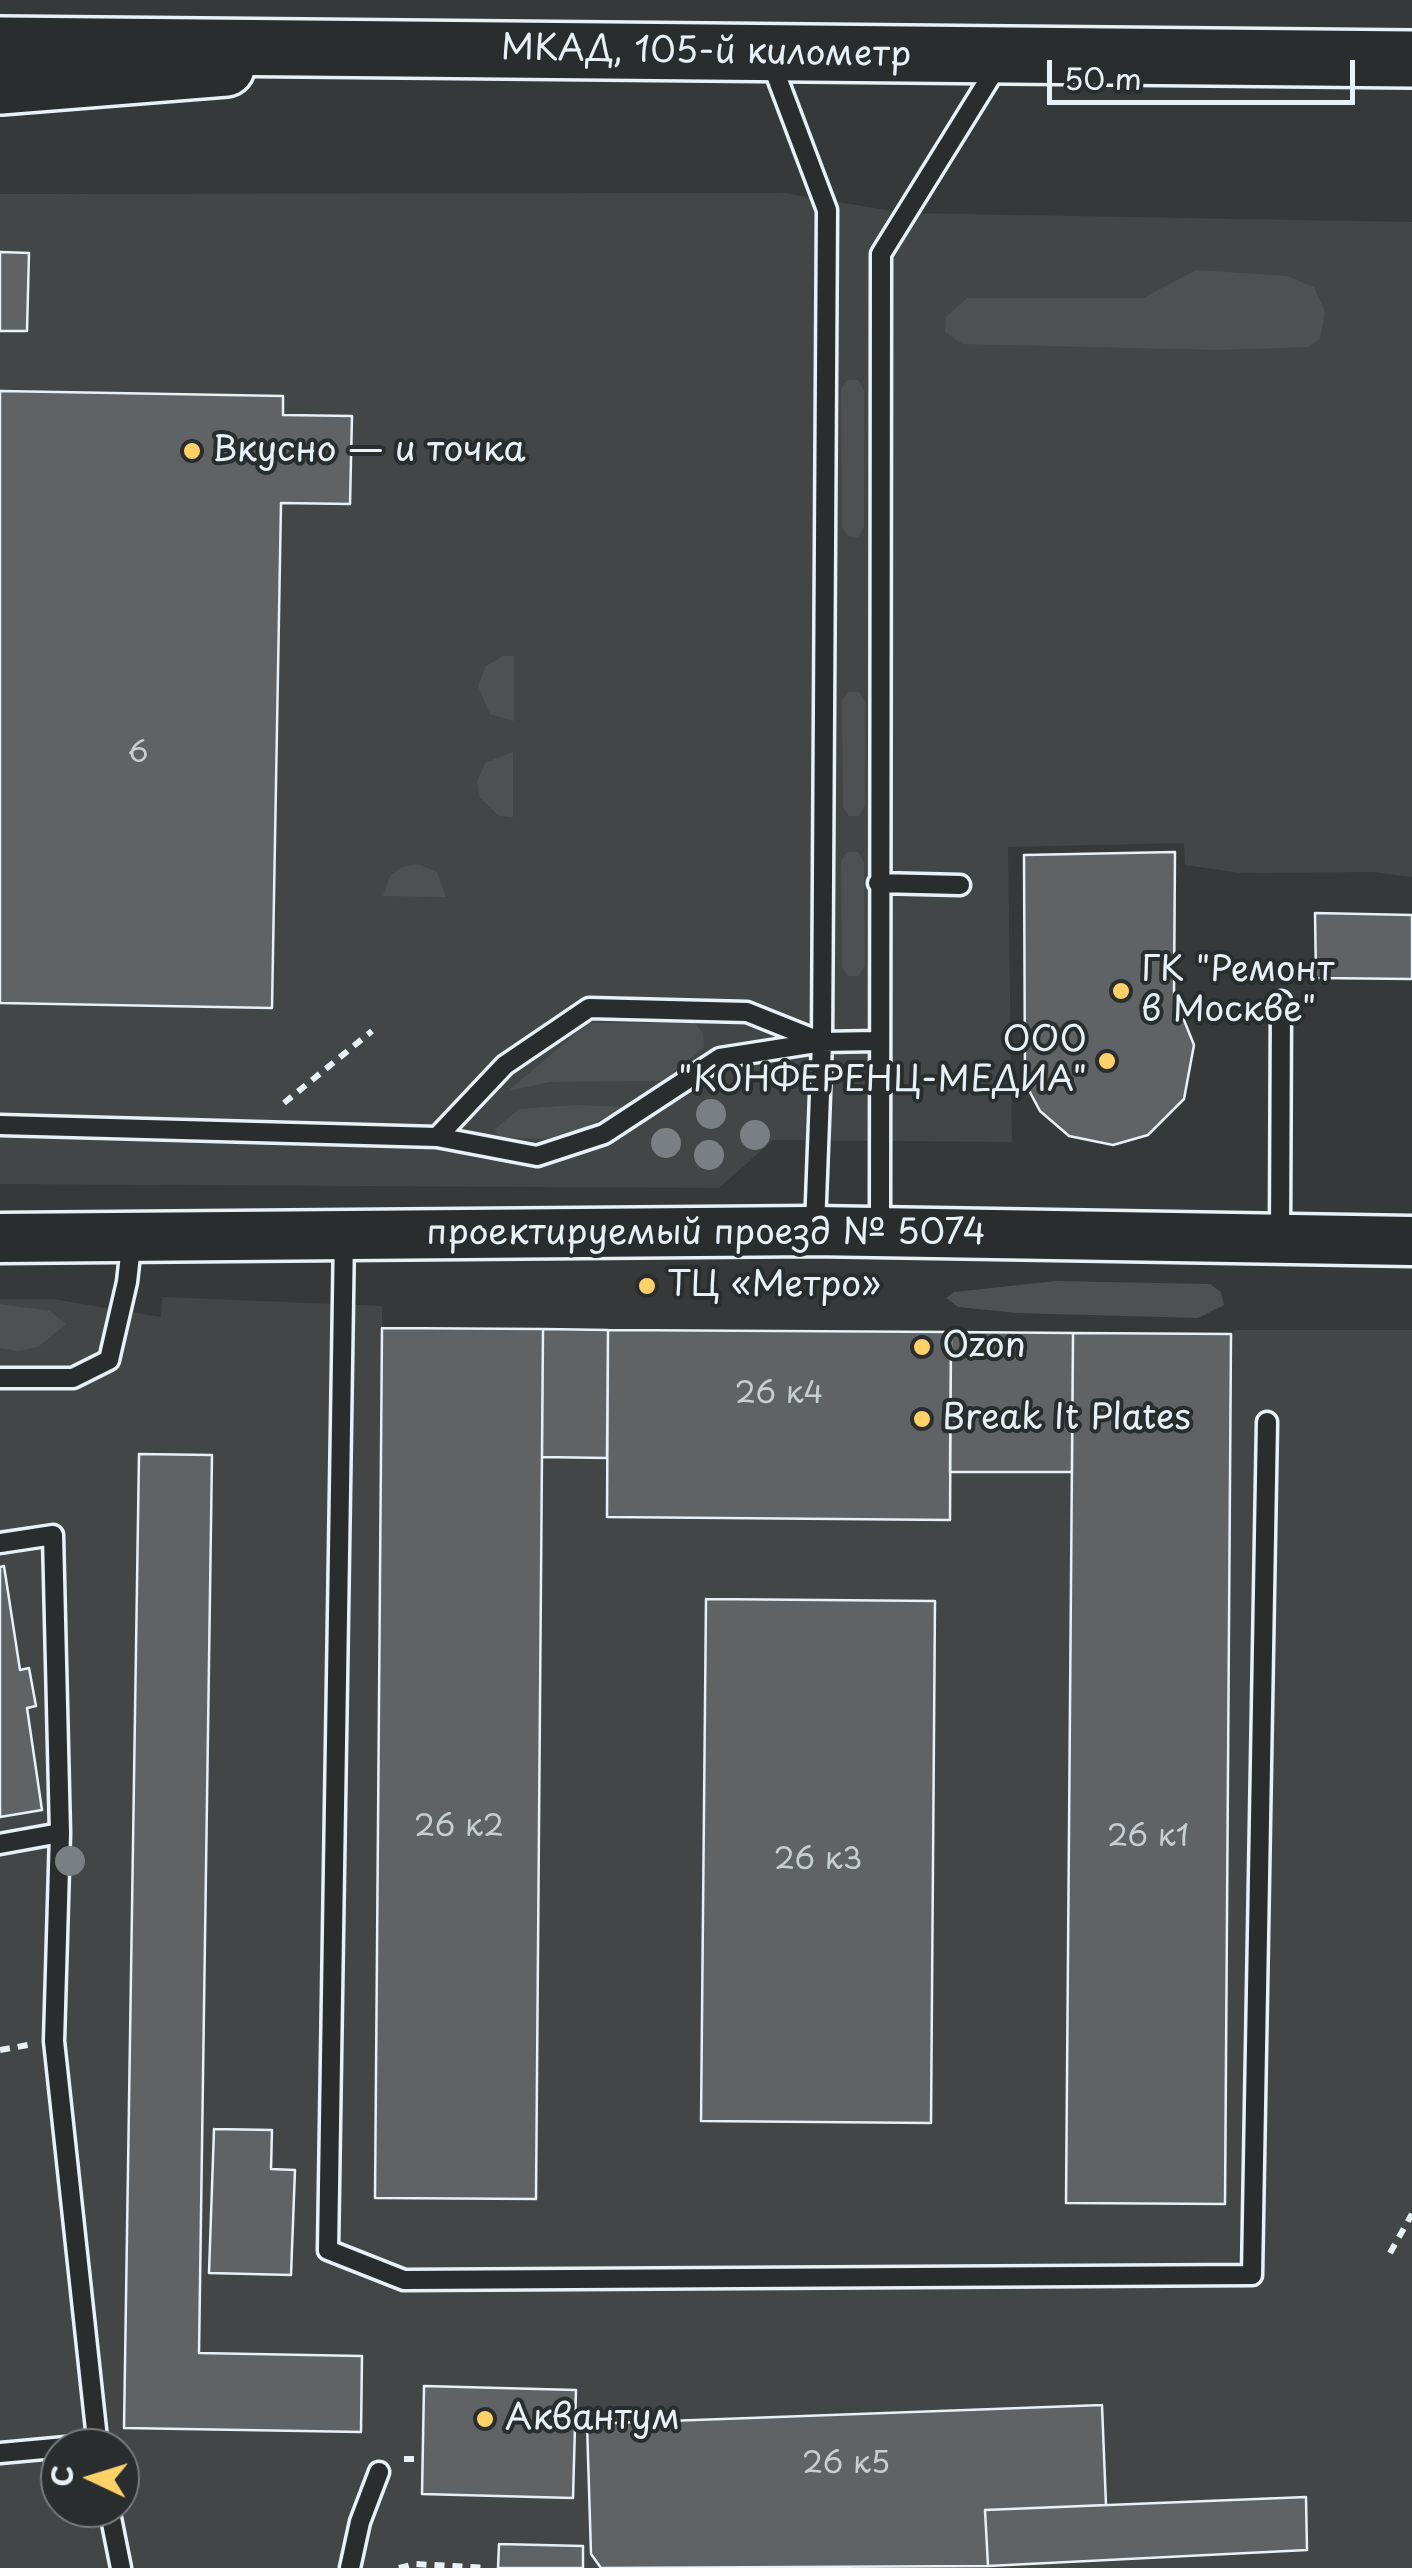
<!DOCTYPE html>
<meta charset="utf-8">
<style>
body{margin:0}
#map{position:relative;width:1412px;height:2568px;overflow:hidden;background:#35393a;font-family:"Playpen Sans",sans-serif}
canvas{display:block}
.north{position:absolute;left:40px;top:2428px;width:100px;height:100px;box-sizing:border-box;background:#2a2d2e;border:2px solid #767b7f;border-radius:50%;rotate:274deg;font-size:28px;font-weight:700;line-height:40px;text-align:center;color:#e8f1f8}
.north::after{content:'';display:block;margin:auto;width:35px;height:45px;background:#ffd166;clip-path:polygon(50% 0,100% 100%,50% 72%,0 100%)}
.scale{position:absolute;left:1047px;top:60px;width:308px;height:45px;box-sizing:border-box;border:5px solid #e8f1f8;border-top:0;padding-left:12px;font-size:30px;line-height:35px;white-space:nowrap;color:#e8f1f8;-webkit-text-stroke:8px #2a2d2e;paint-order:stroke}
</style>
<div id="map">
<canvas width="1412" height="2568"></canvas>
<div class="north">С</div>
<div class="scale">50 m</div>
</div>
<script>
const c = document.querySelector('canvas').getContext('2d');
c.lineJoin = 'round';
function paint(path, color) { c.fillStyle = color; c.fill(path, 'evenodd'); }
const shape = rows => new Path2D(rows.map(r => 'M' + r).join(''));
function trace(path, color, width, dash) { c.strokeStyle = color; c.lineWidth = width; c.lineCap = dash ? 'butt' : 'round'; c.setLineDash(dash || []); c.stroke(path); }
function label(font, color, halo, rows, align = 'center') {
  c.font = font + ' "Playpen Sans",sans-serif'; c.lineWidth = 8; c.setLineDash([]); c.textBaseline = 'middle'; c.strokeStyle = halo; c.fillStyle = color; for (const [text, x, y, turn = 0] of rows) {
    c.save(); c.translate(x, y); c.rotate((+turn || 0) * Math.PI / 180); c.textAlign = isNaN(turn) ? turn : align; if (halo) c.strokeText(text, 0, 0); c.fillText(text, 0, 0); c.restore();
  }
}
const built = shape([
 [785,193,904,213,1412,222,1412,877,1374,872,1241,873,1185,865,1184,843,1008,847,1012,1142,773,1140,719,1188,0,1184,0,194],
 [162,1297,382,1306,382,1328,1231,1334,1236,1330,1412,1330,1412,2568,0,2568,0,1299,53,1299,161,1317],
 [60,2448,120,2448,120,2508,60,2508]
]);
const green = shape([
 [1196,270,1287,276,1314,287,1325,312,1320,339,1308,347,1221,350,962,344,945,332,946,317,967,298,1143,298],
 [847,380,858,380,864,390,864,527,858,537,848,536,842,527,841,389],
 [503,656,514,656,514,721,490,714,478,686,486,666],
 [848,692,859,692,865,702,865,806,859,816,849,816,843,807,842,701],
 [513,752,513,817,499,816,480,798,477,782,485,763],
 [847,852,858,852,864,862,865,966,858,976,848,976,842,967,841,861],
 [418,864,437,872,446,897,383,896,390,876,402,867],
 [588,1023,695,1023,703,1033,704,1047,666,1081,550,1082,508,1091],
 [575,1105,625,1107,577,1132,541,1139,499,1137,495,1129,519,1109],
 [1056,1281,1210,1284,1221,1292,1224,1305,1198,1318,1017,1313,958,1307,946,1298,954,1292],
 [0,1304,50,1311,66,1324,38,1347,18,1351,0,1348]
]);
const building = shape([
 [0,252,29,253,27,331,0,331,0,252],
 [0,391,283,396,283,415,352,416,350,504,281,503,272,1008,0,1003,0,391],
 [1175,852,1174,995,1194,1045,1184,1099,1148,1135,1113,1145,1069,1136,1040,1111,1025,1083,1024,855,1175,852],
 [1315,913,1412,915,1412,979,1316,978,1315,913],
 [382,1328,543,1329,536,2199,375,2198,382,1328],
 [543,1329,608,1330,607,1458,542,1457,543,1329],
 [608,1330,951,1332,950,1520,607,1517,608,1330],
 [951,1332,1073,1333,1072,1472,950,1472,951,1332],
 [1073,1333,1231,1334,1225,2204,1066,2203,1073,1333],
 [139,1454,212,1455,199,2353,362,2356,361,2432,124,2428,139,1454],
 [4,1566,20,1670,29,1668,36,1706,27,1708,42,1810,0,1817,0,1567,4,1566],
 [706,1599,935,1601,931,2123,701,2121,706,1599],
 [214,2129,272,2130,271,2169,295,2170,291,2275,209,2273,214,2129],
 [424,2386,576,2390,573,2498,422,2494,424,2386],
 [1102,2405,1106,2505,985,2510,988,2566,601,2568,591,2554,587,2424,1102,2405],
 [1306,2497,1307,2550,988,2566,985,2510,1306,2497],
 [499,2544,583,2546,583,2568,498,2568,499,2544]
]);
const path = shape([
 [284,1103,372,1031],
 [0,2050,28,2045],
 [1390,2253,1412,2214],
 [404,2459,423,2459],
 [399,2568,415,2564,488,2568]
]);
const service = shape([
 [770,59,827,210,822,1042,815,1227],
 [878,883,960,885],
 [0,1125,437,1137,537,1156,604,1134,720,1058,822,1042],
 [437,1137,505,1065,589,1008,747,1012,822,1042,877,1041],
 [880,1231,881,254,998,65],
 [344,1235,328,2250,404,2280,1252,2275,1267,1422],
 [1280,1238,1281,1001],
 [0,1378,73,1378,109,1360,127,1282,132,1237],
 [0,1543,53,1535,60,1833,54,2041,98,2448],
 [0,1844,60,1833],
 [0,2453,98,2444],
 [109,2508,121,2568],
 [350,2568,360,2522,379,2472]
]);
const tertiary = shape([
 [0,1238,814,1231,1412,1241]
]);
const primary = shape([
 [0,86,226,68]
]);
const trunk = shape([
 [0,45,1412,59]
]);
const trees = [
 [711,1114],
 [755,1135],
 [666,1143],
 [709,1155],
 [70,1861]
];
const markers = [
 [192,451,10,"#ffd166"],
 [1121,991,10,"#ffd166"],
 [1107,1061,10,"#ffd166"],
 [647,1286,10,"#ffd166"],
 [922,1347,10,"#ffd166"],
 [922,1419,10,"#ffd166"],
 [485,2419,10,"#ffd166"]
];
const numberNames = [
 ["6",138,754],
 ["26 к4",779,1395],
 ["26 к2",459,1828],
 ["26 к1",1148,1838],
 ["26 к3",818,1861],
 ["26 к5",846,2465]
];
const streetNames = [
 ["МКАД, 105-й километр",706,53,1],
 ["проектируемый проезд № 5074",706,1234]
];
const poiNames = [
 ["Вкусно — и точка",212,451],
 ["ГК \"Ремонт",1141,971],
 ["в Москве\"",1141,1011],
 ["ООО",1087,1041,"right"],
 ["\"КОНФЕРЕНЦ-МЕДИА\"",1087,1081,"right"],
 ["ТЦ «Метро»",667,1286],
 ["Ozon",942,1347],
 ["Break It Plates",942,1419],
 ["Аквантум",505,2419]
];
paint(built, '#424647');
paint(green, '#4d5152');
paint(building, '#5f6365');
trace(building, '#e8f1f8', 2.5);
trace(service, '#e8f1f8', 25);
trace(tertiary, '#e8f1f8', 55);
trace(primary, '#e8f1f8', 62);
trace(trunk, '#e8f1f8', 62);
trace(path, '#e8f1f8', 6, [10, 8]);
trace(service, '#2a2d2e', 18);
trace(tertiary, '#2a2d2e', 48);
trace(primary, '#2a2d2e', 55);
trace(trunk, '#2a2d2e', 55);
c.fillStyle = '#7a7f83';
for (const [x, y] of trees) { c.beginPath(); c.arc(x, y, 15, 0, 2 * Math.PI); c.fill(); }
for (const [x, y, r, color] of markers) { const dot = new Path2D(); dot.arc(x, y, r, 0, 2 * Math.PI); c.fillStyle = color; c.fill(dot); trace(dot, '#2a2d2e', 4); }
label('30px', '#c6ced3', null, numberNames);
label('35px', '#e8f1f8', '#2a2d2e', streetNames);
label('35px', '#e8f1f8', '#2a2d2e', poiNames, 'left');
</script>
